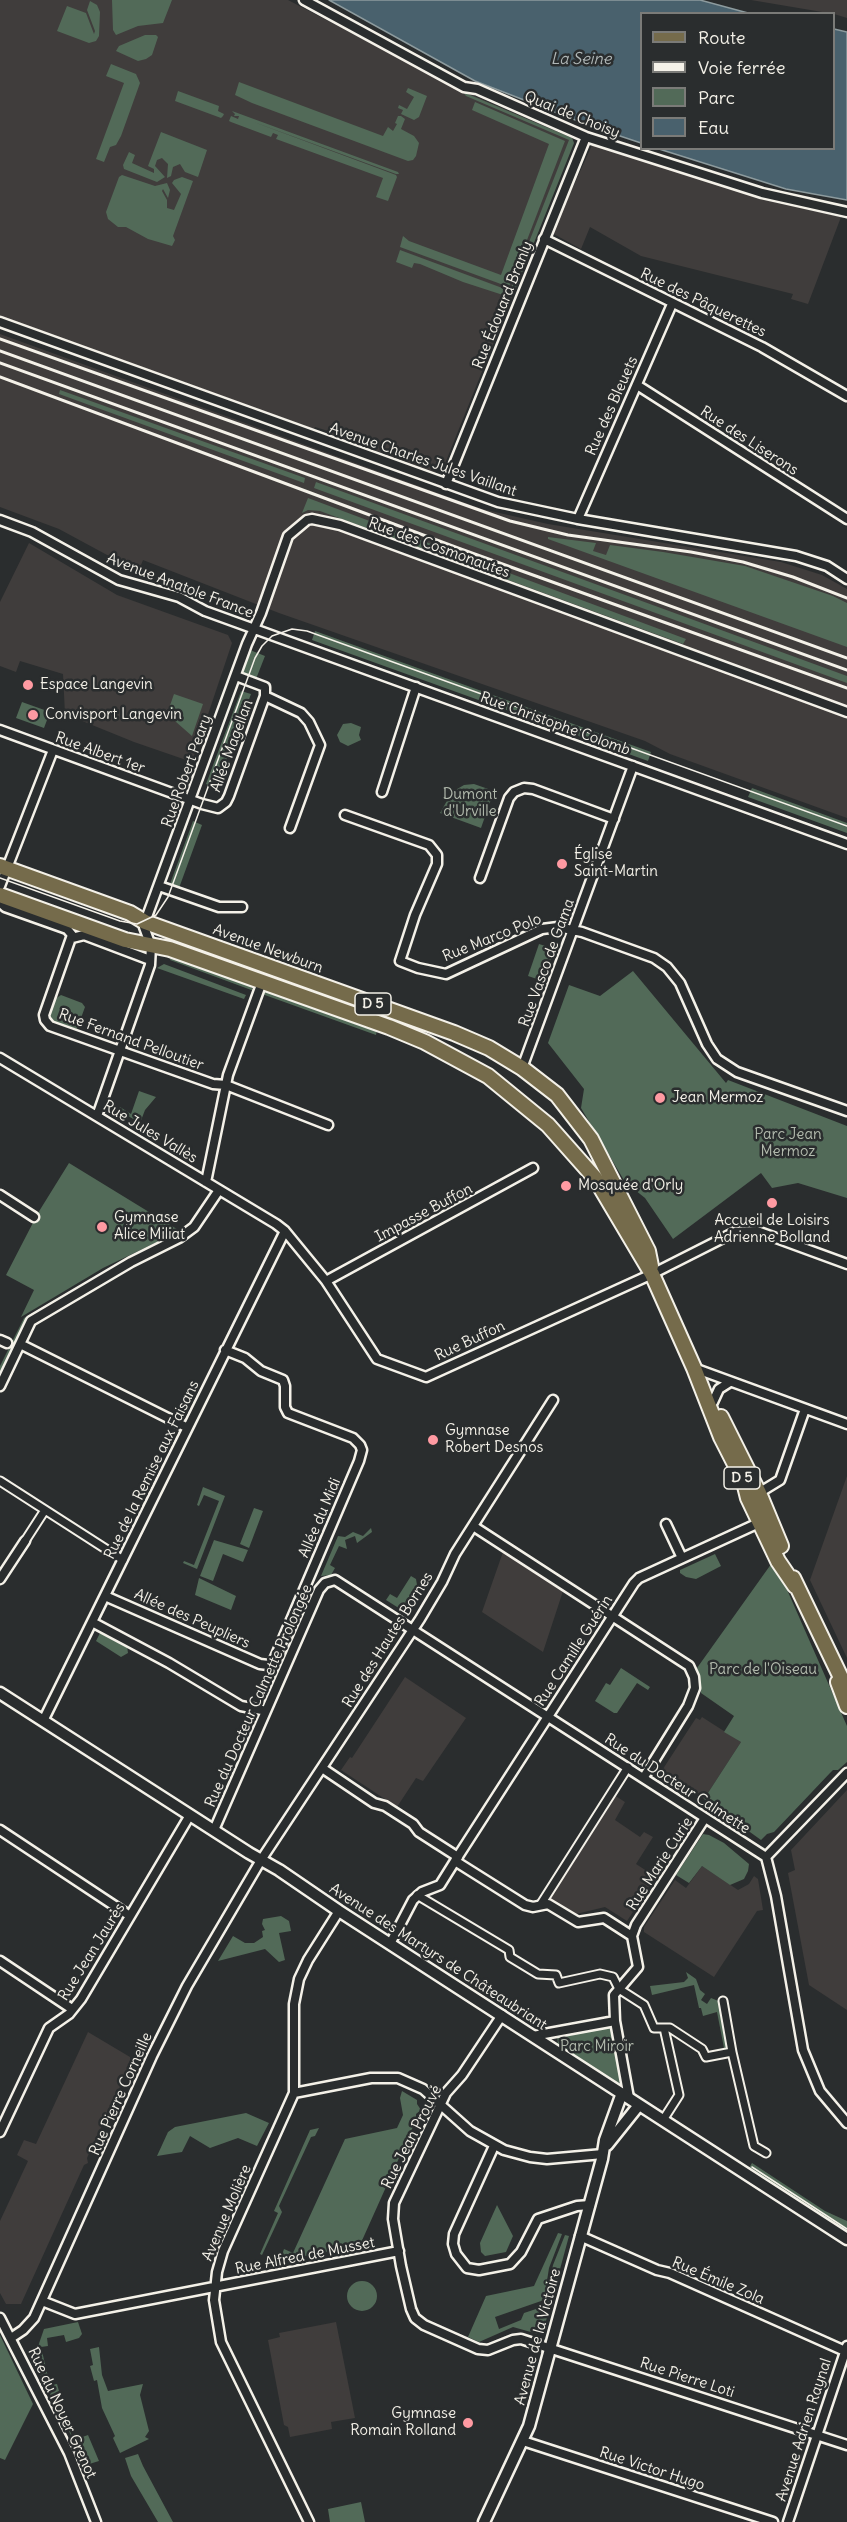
<!DOCTYPE html>
<meta charset="utf-8">
<style>
body{margin:0}
#map{position:relative;width:847px;height:2522px;overflow:hidden;background:#2a2d2e;font-family:Delius,sans-serif}
canvas{display:block}
.legend{position:absolute;left:640px;top:12px;width:195px;height:138px;box-sizing:border-box;background:#2a2d2e;border:2px solid #7b7b78;margin:0;padding:8px 10px;list-style:none;font-size:18px;color:#f4f1e8}
.legend li{display:flex;align-items:center;gap:12px;height:30px}
.legend b{width:30px;border:2px solid #7b7b78}
</style>
<div id="map">
<canvas width="847" height="2522"></canvas>
<ul class="legend">
<li><b style="height:8px;background:#756b4b"></b>Route</li>
<li><b style="height:8px;background:#f4f1e8"></b>Voie ferrée</li>
<li><b style="height:16px;background:#526a58"></b>Parc</li>
<li><b style="height:16px;background:#49616d"></b>Eau</li>
</ul>
</div>
<script>
const c = document.querySelector('canvas').getContext('2d');
c.lineJoin = 'round';
function paint(path, color) { c.fillStyle = color; c.fill(path, 'evenodd'); }
const shape = rows => new Path2D(rows.map(r => 'M' + r).join(''));
function trace(path, color, width, dash) { c.strokeStyle = color; c.lineWidth = width; c.lineCap = dash ? 'butt' : 'round'; c.setLineDash(dash || []); c.stroke(path); }
function label(font, color, halo, rows, align = 'center') {
  c.font = font + ' Delius,sans-serif'; c.lineWidth = 5; c.setLineDash([]); c.textBaseline = 'middle'; c.strokeStyle = halo; c.fillStyle = color; for (const [text, x, y, turn = 0] of rows) {
    c.save(); c.translate(x, y); c.rotate((+turn || 0) * Math.PI / 180); c.textAlign = isNaN(turn) ? turn : align; if (halo) c.strokeText(text, 0, 0); c.fillText(text, 0, 0); c.restore();
  }
}
const built = shape([
 [0,0,288,0,463,91,572,138,574,143,444,466,434,472,328,433,328,431,315,427,314,429,0,316],
 [751,0,847,0,847,18,834,14],
 [593,143,773,202,841,217,808,304,791,299,793,294,641,256,590,227,581,249,552,233],
 [0,334,482,509,548,524,781,562,822,575,847,589,847,818,670,754,645,741,279,613,143,560,139,570,133,569,59,529,0,507],
 [29,543,117,595,228,635,232,643,192,762,134,742,65,714,63,674,20,661,16,672,0,666,0,602],
 [847,1476,847,1658,810,1580],
 [503,1552,563,1591,543,1652,482,1612],
 [405,1677,466,1718,423,1781,416,1778,397,1807,341,1770,350,1757,352,1758],
 [702,1717,741,1742,704,1799,661,1772,696,1718,700,1720],
 [847,1790,847,2010,809,1985,788,1873,795,1870,791,1850],
 [614,1795,625,1802,615,1820,640,1837,644,1832,653,1837,636,1864,656,1877,627,1921,605,1907,576,1914,550,1898,608,1809,605,1807],
 [702,1866,738,1890,749,1884,754,1876,758,1879,763,1910,757,1911,714,1977,644,1932,644,1927,675,1880,686,1888],
 [88,2032,130,2057,131,2063,87,2158,88,2163,84,2165,21,2304,6,2304,0,2293,0,2221,28,2161,17,2155,24,2140,36,2144],
 [336,2322,355,2418,331,2422,332,2429,290,2437,288,2427,284,2425,268,2340,280,2337,279,2333]
]);
const green = shape([
 [112,0,172,0,163,23,138,26,116,35,113,30],
 [90,1,97,5,100,12,99,36,96,41,89,43,57,31,67,6,86,13,94,34,95,31,87,10],
 [145,35,156,35,158,37,152,55,146,59,138,61,116,51,119,46],
 [111,64,136,74,140,83,121,136,116,145,110,147,104,162,96,159,124,83,106,76],
 [239,82,383,136,388,127,393,131,397,124,395,123,398,116,401,116,405,119,401,129,414,136,419,143,416,156,413,160,408,161,252,103,235,95],
 [408,88,427,96,419,117,414,120,401,114,403,110,398,108,399,105,407,109,414,97,406,92],
 [178,91,219,106,218,111,224,114,223,116,221,118,175,101],
 [463,92,572,138,574,143,515,290,511,288,569,140,466,96],
 [475,102,565,141,509,287,400,247,403,236,409,241,501,275,549,144,472,110],
 [232,111,398,172,399,174,396,174,251,121,396,175,397,177,388,201,376,197,383,178,276,139,278,135,273,133,271,137,231,122,229,121,231,116,238,119,239,116,234,116,235,114],
 [161,132,207,150,198,177,185,172,180,164,173,167,171,176,167,178,168,164,162,158,157,160,155,166,165,177,157,182,124,169,123,165,129,152,135,155,132,163,154,173,154,169,148,166],
 [122,175,155,186,167,183,170,190,168,198,163,189,162,191,167,200,167,208,174,210,181,194,172,183,174,180,182,177,193,181,173,236,175,240,172,246,148,239,126,227,118,227,108,219,106,212,119,177],
 [400,250,505,289,503,295,463,282,420,264,414,263,412,268,396,262],
 [60,390,305,478,304,483,59,394],
 [316,482,847,676,847,683,314,488],
 [308,498,686,639,683,644,320,511,308,510,302,513],
 [548,537,596,543,593,551,606,555,610,545,663,552,745,566,833,596,847,603,847,647,548,539],
 [315,631,651,752,648,761,312,640],
 [250,650,265,656,256,679,242,674],
 [241,691,251,694,216,788,206,784],
 [174,694,203,704,192,736,167,714],
 [22,702,50,712,44,728,16,718],
 [351,723,361,727,359,735,361,740,348,746,340,742,337,735,343,724],
 [474,784,494,791,481,828,440,813,452,792,464,785],
 [752,788,847,823,847,833,748,797],
 [193,821,202,825,179,888,170,884],
 [539,944,555,949,543,981,528,976],
 [172,954,249,984,254,991,170,960],
 [164,964,246,995,244,999,157,968],
 [633,971,726,1083,728,1080,847,1126,847,1198,798,1183,772,1188,761,1173,673,1239,645,1198,625,1182,581,1108,584,1089,548,1043,569,985,600,996],
 [265,991,377,1030,376,1035,262,994],
 [61,995,82,1003,85,1007,77,1029,55,1022,51,1019,50,1013,55,999],
 [139,1091,156,1097,145,1110,140,1123,118,1110,120,1107,131,1114],
 [69,1163,180,1231,103,1268,21,1317,34,1290,6,1275,38,1213],
 [115,1265,116,1267,30,1316,0,1377,0,1366,24,1318],
 [203,1487,225,1496,197,1569,183,1563,184,1561,194,1565,219,1501,204,1495,199,1506,197,1505],
 [254,1508,263,1511,249,1548,240,1544],
 [371,1528,372,1532,357,1543,355,1536,345,1540,347,1549,339,1546,330,1565,335,1568,331,1575,321,1576,338,1536,345,1537,353,1532,363,1536],
 [214,1540,248,1550,243,1562,223,1554,213,1581,200,1576],
 [715,1554,721,1566,696,1579,686,1577,680,1573,680,1570],
 [774,1560,847,1726,847,1762,838,1770,833,1770,830,1773,774,1832,767,1834,761,1840,704,1799,741,1742,724,1732,734,1716,701,1693,697,1668],
 [411,1576,416,1579,418,1591,405,1612,386,1600,390,1594,397,1598],
 [199,1578,236,1596,231,1610,195,1595],
 [101,1631,127,1646,128,1653,121,1657,96,1641],
 [621,1668,650,1687,648,1690,637,1683,617,1713,614,1713,595,1701,606,1683,610,1685],
 [703,1834,709,1835,724,1843,749,1864,748,1871,744,1879,730,1885,702,1866,689,1883,676,1875],
 [281,1916,289,1921,291,1931,279,1933,285,1960,279,1962,265,1949,218,1961,233,1936,245,1943,254,1943,263,1937,262,1931,265,1930,262,1924,263,1919],
 [686,1972,696,1979,700,1990,705,1994,701,2000,707,2004,711,1998,721,2002,730,2047,724,2048,717,2012,703,2016,701,2008,699,2008,694,1985,652,1995,650,1986,684,1982,688,1978],
 [613,2025,623,2081,618,2083,558,2045,557,2035],
 [402,2091,417,2100,417,2104,421,2110,416,2114,416,2120,360,2245,280,2261,284,2249,293,2253,345,2139,397,2128,403,2115,400,2098],
 [246,2113,269,2123,257,2146,238,2138,210,2148,190,2136,182,2152,157,2156,168,2132,175,2127],
 [319,2128,315,2136,311,2137,279,2206,282,2212,262,2255,260,2254,278,2213,274,2211,310,2130],
 [752,2163,825,2211,847,2221,847,2234,748,2170],
 [497,2205,513,2236,506,2252,485,2256,481,2252,480,2243],
 [558,2233,562,2234,549,2268,544,2300,495,2317,499,2329,521,2320,524,2313,545,2306,553,2265,565,2235,569,2236,543,2332,538,2334,513,2327,479,2342,468,2337,486,2296,534,2286],
 '347 2296a15 15 0 1 1 30 0a15 15 0 1 1-30 0Z',
 [78,2322,82,2334,79,2338,66,2342,64,2335,47,2338,48,2346,41,2347,50,2385,57,2384,72,2437,33,2361,44,2329],
 [0,2335,33,2404,5,2460,0,2458],
 [99,2347,102,2375,108,2391,143,2384,140,2395,149,2431,145,2437,149,2439,120,2453,113,2438,115,2436,102,2408,97,2380,94,2381,90,2366,93,2365,90,2349],
 [88,2435,99,2461,86,2465,74,2440],
 [138,2454,143,2466,173,2522,158,2522,131,2476,125,2458],
 [361,2502,365,2522,330,2522,328,2509]
]);
const water = shape([
 [329,0,700,0,748,13,642,14,641,143,596,128,475,81,329,0],
 [834,29,847,32,847,200,786,189,659,149,834,148,834,29]
]);
const pedestrian = shape([
 [0,1481,123,1560],
 [25,1541,45,1510],
 [417,1895,509,1950,510,1957,538,1974,556,1975,559,1983,600,1974,613,1977,619,1989,644,2005,654,2028,670,2028,702,2049,706,2057,732,2052,754,2146,766,2153],
 [541,1904,628,1767],
 [723,2001,732,2052],
 [663,2120,679,2095,664,2028]
]);
const minor = shape([
 [304,0,464,87,477,89,586,137,762,193,847,212],
 [544,239,762,347,847,396],
 [0,322,498,502,578,519,796,556,827,566,847,579],
 [637,385,847,519],
 [446,484,586,137],
 [578,519,672,304],
 [0,520,32,532,119,580,179,597,205,611,847,844],
 [265,696,301,713,309,722,320,745,290,828],
 [0,730,202,804,218,808,226,802,229,796,265,696,265,687,236,676],
 [382,792,416,687],
 [345,815,429,845,437,855,437,864,415,915,400,961,418,968,446,974,542,929,558,927,582,932,654,958,667,967,680,983,707,1044,717,1059,737,1072,847,1111],
 [480,878,509,798,514,792,524,788,533,789,614,819],
 [0,886,53,750],
 [159,886,219,907,242,907],
 [0,902,5,907,67,929,72,935,44,1015,45,1020,50,1026,213,1084,226,1085,328,1125],
 [72,938,84,935,150,960],
 [0,1058,276,1224,285,1231,326,1281,377,1359,426,1377,652,1274,735,1232,757,1231,847,1264],
 [522,1068,633,766],
 [97,1116,150,965,151,946,144,927,145,922,247,644,261,613,288,536,307,520,312,519,340,525,847,712],
 [206,1182,228,1075,262,982],
 [0,1195,34,1217],
 [326,1281,533,1168],
 [0,1340,7,1343],
 [20,1344,186,1427],
 [694,1368,847,1424],
 [0,1386,31,1321,131,1262,179,1238,194,1227,219,1190],
 [713,1402,719,1389,730,1382],
 [757,1494,780,1480,805,1409],
 [666,1524,682,1558],
 [473,1526,689,1666,694,1677,695,1688,688,1706,644,1777],
 [0,1579,25,1541],
 [105,1596,260,1664,268,1665,273,1662,359,1461,362,1450,360,1445,353,1438,288,1413,285,1407,285,1386,283,1380,261,1371,245,1358,225,1350],
 [92,1622,169,1663,241,1706,262,1710],
 [43,1721,285,1231],
 [322,1768,374,1803,385,1806,413,1824,419,1832,458,1857],
 [0,1830,130,1916],
 [214,1830,319,1590,325,1583,335,1580,766,1857,776,1896,803,2050,820,2091,847,2123],
 [766,1857,847,1773],
 [455,1861,634,1583,639,1578,763,1521],
 [390,1944,413,1900,422,1892,440,1885,455,1861,525,1905,533,1907,548,1904,578,1922,604,1918,632,1936],
 [0,1961,72,2009],
 [502,2015,462,2075,446,2093,394,2203,393,2219,401,2266,411,2309,415,2318,424,2325,478,2349,488,2350,513,2340,521,2339,847,2445],
 [615,2021,614,1995,638,1967,632,1936,636,1925,705,1818],
 [533,2036,615,2021,629,2098],
 [294,2093,371,2078,398,2078,423,2089,470,2131,504,2150,530,2157,547,2159,603,2154],
 [0,2132,49,2028,69,2014,81,1999,190,1815],
 [494,2146,454,2234,453,2244,456,2254,467,2268,479,2270,510,2264,521,2252,538,2219,577,2206,590,2205],
 [580,2236,657,2270,670,2273,845,2351],
 [42,2301,75,2314,399,2251],
 [0,2318,69,2453,96,2522],
 [11,2338,23,2330,34,2318,152,2056,187,1986,261,1860,420,1619,442,1582,455,1554,553,1400],
 [523,2441,773,2522],
 [309,2522,221,2342,214,2300,217,2272,223,2251,294,2093,294,2004,299,1979,308,1960,339,1911],
 [788,2522,847,2346]
]);
const tertiary = shape([
 [0,1693,249,1853,279,1870,339,1911,847,2239],
 [607,2145,639,2105],
 [484,2522,529,2426,602,2159,605,2140,622,2093]
]);
const primary = shape([
 [0,866,130,913,145,922,454,1033,489,1048,522,1068,557,1095,591,1139,648,1251,651,1266],
 [0,895,125,940,170,949,389,1027,425,1042,488,1076,548,1125,595,1178,652,1274,694,1368,721,1437,744,1482,748,1498,778,1561,795,1586],
 [721,1417,759,1493,781,1546],
 [793,1578,847,1690],
 [838,1682,847,1706]
]);
const tram = shape([
 [0,878,120,921,137,924,156,915,168,897,255,658,262,646,272,636,292,629,307,631,847,826],
 [752,2167,847,2229]
]);
const rail = shape([
 [0,339,510,521,568,535,691,552,743,562,793,577,847,598],
 [0,351,847,658],
 [0,363,847,670],
 [0,377,458,548,847,688]
]);
const markers = [
 [28,685,6,"#ff9aa2"],
 [33,715,6,"#ff9aa2"],
 [562,864,6,"#ff9aa2"],
 [660,1098,6,"#ff9aa2"],
 [566,1186,6,"#ff9aa2"],
 [772,1203,6,"#ff9aa2"],
 [102,1227,6,"#ff9aa2"],
 [433,1440,6,"#ff9aa2"],
 [468,2423,6,"#ff9aa2"]
];
const shields = [
 [373,1004,36],
 [742,1478,36]
];
const shieldNames = [
 ["D 5",373,1004],
 ["D 5",742,1478]
];
const streetNames = [
 ["Quai de Choisy",572,115,22],
 ["Rue des Pâquerettes",703,303,26],
 ["Rue Édouard Branly",503,305,-68],
 ["Rue des Bleuets",612,406,-66],
 ["Rue des Liserons",749,441,33],
 ["Avenue Charles Jules Vaillant",423,460,19],
 ["Rue des Cosmonautes",439,548,20],
 ["Avenue Anatole France",180,586,21],
 ["Rue Christophe Colomb",555,724,20],
 ["Allée Magellan",232,746,-70],
 ["Rue Albert 1er",100,753,20],
 ["Rue Robert Peary",187,771,-70],
 ["Rue Marco Polo",492,938,-22],
 ["Avenue Newburn",268,949,20],
 ["Rue Vasco de Gama",547,963,-70],
 ["Rue Fernand Pelloutier",131,1040,20],
 ["Rue Jules Vallès",150,1132,31],
 ["Impasse Buffon",424,1213,-28],
 ["Rue Buffon",470,1341,-25],
 ["Rue de la Remise aux Faisans",152,1470,-64],
 ["Allée du Midi",320,1518,-67],
 ["Allée des Peupliers",192,1619,24],
 ["Rue des Hautes Bornes",388,1640,-58],
 ["Rue Camille Guérin",574,1651,-57],
 ["Rue du Docteur Calmette Prolongée",259,1696,-66],
 ["Rue du Docteur Calmette",677,1784,33],
 ["Rue Marie Curie",660,1864,-57],
 ["Rue Jean Jaurès",92,1952,-58],
 ["Avenue des Martyrs de Châteaubriant",438,1957,33],
 ["Rue Pierre Corneille",121,2094,-66],
 ["Rue Jean Prouvé",412,2137,-63],
 ["Avenue Molière",227,2213,-67],
 ["Rue Alfred de Musset",305,2256,-11],
 ["Rue Émile Zola",718,2281,23],
 ["Avenue de la Victoire",538,2337,-75],
 ["Rue Pierre Loti",687,2378,18],
 ["Rue du Noyer Grenot",62,2413,65],
 ["Avenue Adrien Raynal",804,2430,-72],
 ["Rue Victor Hugo",652,2469,18]
];
const poiNames = [
 ["Espace Langevin",40,685],
 ["Convisport Langevin",45,715],
 ["Église",574,855],
 ["Saint-Martin",574,872],
 ["Jean Mermoz",672,1098],
 ["Mosquée d'Orly",578,1186],
 ["Gymnase",114,1218],
 ["Alice Miliat",114,1235],
 ["Accueil de Loisirs",772,1221,"center"],
 ["Adrienne Bolland",772,1238,"center"],
 ["Gymnase",445,1431],
 ["Robert Desnos",445,1448],
 ["Gymnase",456,2414,"right"],
 ["Romain Rolland",456,2431,"right"]
];
const parkNames = [
 ["Dumont",470,795],
 ["d'Urville",470,812],
 ["Parc Jean",788,1135],
 ["Mermoz",788,1152],
 ["Parc de l'Oiseau",763,1670],
 ["Parc Miroir",597,2047]
];
const waterNames = [
 ["La Seine",581,59]
];
paint(built, '#403d3c');
paint(green, '#526a58');
paint(water, '#49616d');
trace(water, '#8d9b9e', 1.5);
trace(pedestrian, '#f4f1e8', 11);
trace(minor, '#f4f1e8', 13);
trace(tertiary, '#f4f1e8', 15);
trace(primary, '#f4f1e8', 18);
trace(pedestrian, '#2a2d2e', 7);
trace(minor, '#2a2d2e', 8);
trace(tertiary, '#2a2d2e', 10);
trace(primary, '#756b4b', 14);
trace(tram, '#f4f1e8', 1.5);
trace(rail, '#f4f1e8', 3);
for (const [x, y, r, color] of markers) { const dot = new Path2D(); dot.arc(x, y, r, 0, 2 * Math.PI); c.fillStyle = color; c.fill(dot); trace(dot, '#2a2d2e', 2); }
for (const [x, y, w] of shields) { const box = new Path2D(); box.roundRect(x - w / 2, y - 11, w, 22, 4.5); c.fillStyle = '#2a2d2e'; c.fill(box); trace(box, '#f4f1e8', 1.5); }
label('bold 14px', '#f4f1e8', null, shieldNames);
label('15px', '#f4f1e8', '#2a2d2e', streetNames);
label('15px', '#f4f1e8', '#2a2d2e', poiNames, 'left');
label('15px', '#b3bbae', '#2a2d2e', parkNames);
label('italic 16px', '#b0b7b7', '#2a2d2e', waterNames);
</script>
